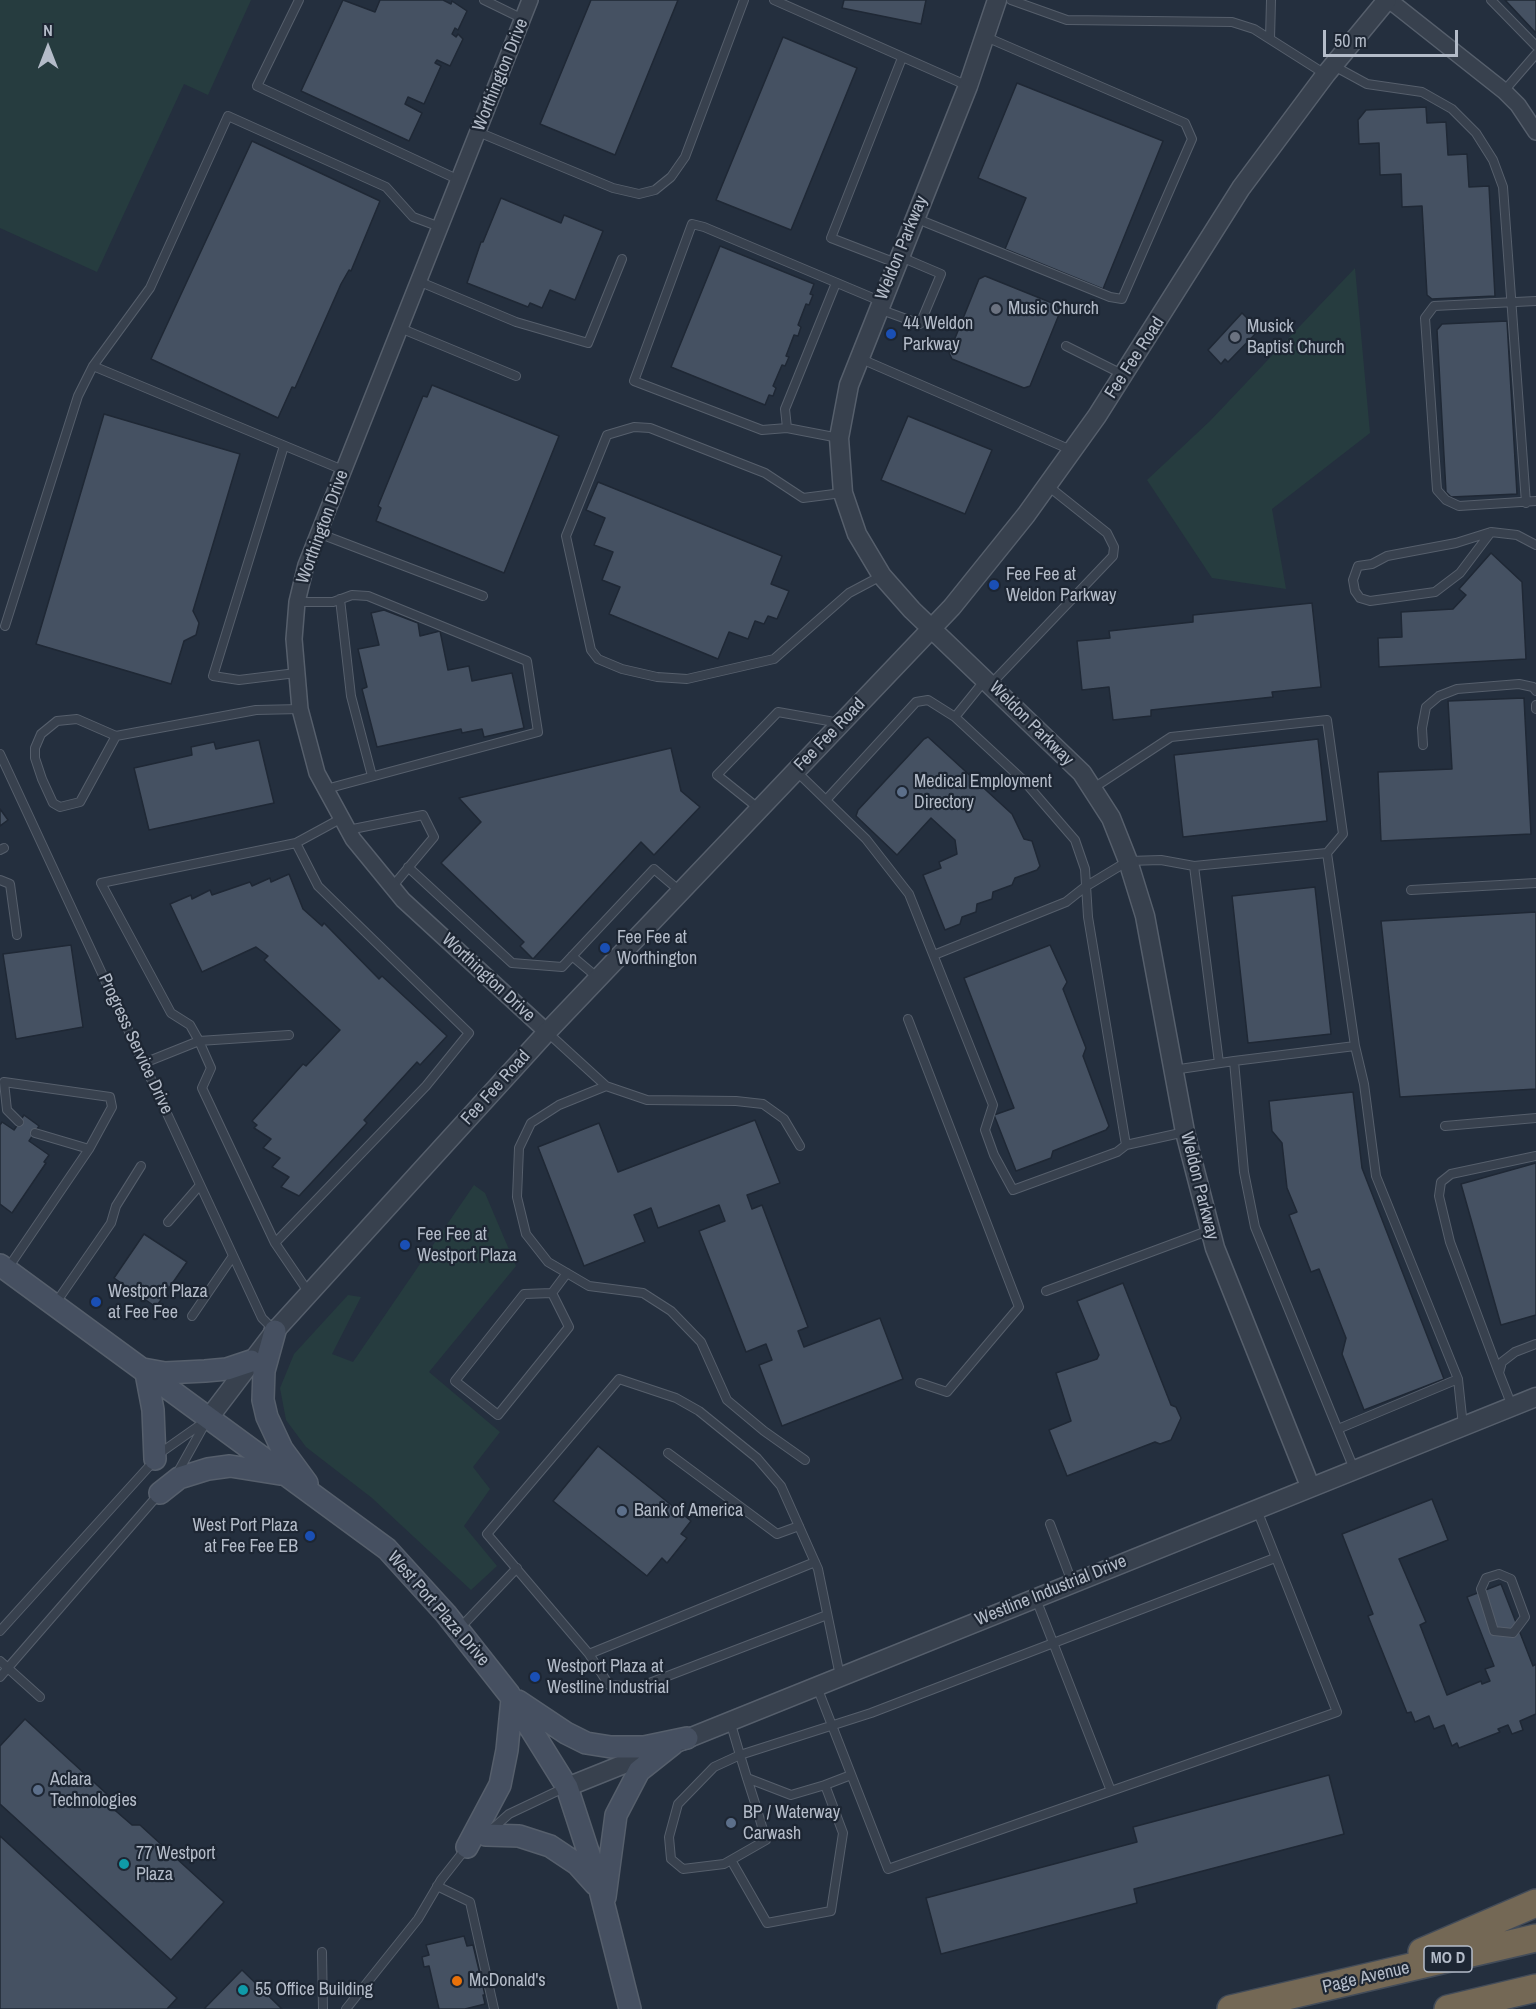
<!DOCTYPE html>
<style>
body{margin:0}
#map{position:relative;width:1536px;height:2009px;overflow:hidden;background:#242f3e;font-family:"Archivo Narrow",sans-serif}
canvas{display:block}
.north{position:absolute;left:18px;top:18px;width:60px;height:60px;-webkit-text-stroke:4px #1d2633;paint-order:stroke;rotate:0deg;font-size:16px;font-weight:700;line-height:24px;text-align:center;color:#b4bcc9}
.north::after{content:'';display:block;margin:auto;width:21px;height:27px;background:#b4bcc9;clip-path:polygon(50% 0,100% 100%,50% 72%,0 100%)}
.scale{position:absolute;left:1323px;top:30px;width:135px;height:27px;box-sizing:border-box;border:3px solid #b4bcc9;border-top:0;padding-left:8px;font-size:18px;line-height:21px;white-space:nowrap;color:#b4bcc9;-webkit-text-stroke:4px #1d2633;paint-order:stroke}
</style>
<div id="map">
<canvas width="1536" height="2009"></canvas>
<div class="north">N</div>
<div class="scale">50 m</div>
</div>
<script>
const c = document.querySelector('canvas').getContext('2d');
c.lineJoin = 'round';
function paint(path, color) { c.fillStyle = color; c.fill(path, 'evenodd'); }
const shape = rows => new Path2D(rows.map(r => 'M' + r).join(''));
function trace(path, color, width, dash) { c.strokeStyle = color; c.lineWidth = width; c.lineCap = dash ? 'butt' : 'round'; c.setLineDash(dash || []); c.stroke(path); }
function label(font, color, halo, rows, align = 'center') {
  c.font = font + ' "Archivo Narrow",sans-serif'; c.lineWidth = 4.5; c.setLineDash([]); c.textBaseline = 'middle'; c.strokeStyle = halo; c.fillStyle = color; for (const [text, x, y, turn = 0] of rows) {
    c.save(); c.translate(x, y); c.rotate((+turn || 0) * Math.PI / 180); c.textAlign = isNaN(turn) ? turn : align; if (halo) c.strokeText(text, 0, 0); c.fillText(text, 0, 0); c.restore();
  }
}
const green = shape([
 [0,0,251,0,208,95,184,84,97,272,0,228],
 [1355,268,1370,433,1272,509,1286,589,1212,578,1147,480,1210,421],
 [474,1185,485,1193,516,1266,429,1372,500,1432,473,1467,490,1489,464,1526,497,1566,471,1590,372,1498,306,1447,286,1420,280,1388,294,1354,348,1295,361,1297,332,1354,353,1362]
]);
const building = shape([
 [343,0,375,12,380,0,443,0,451,4,452,1,467,11,458,30,455,28,452,34,456,37,458,34,463,39,450,66,437,60,435,63,441,66,424,104,408,97,405,104,422,113,409,141,301,91,343,0],
 [591,0,678,0,615,155,540,124,591,0],
 [844,0,926,0,921,24,842,8,844,0],
 [1505,0,1536,0,1536,33,1505,0],
 [783,37,857,68,791,230,716,200,783,37],
 [1017,83,1163,141,1103,289,1005,249,1026,198,978,178,1017,83],
 [1426,107,1427,123,1446,122,1448,155,1467,154,1469,187,1489,186,1495,296,1432,299,1427,295,1422,206,1402,207,1401,174,1380,175,1379,143,1359,144,1358,120,1366,110,1426,107],
 [252,141,380,201,351,271,349,270,341,284,295,388,292,387,278,418,151,359,252,141],
 [501,198,561,223,564,215,603,231,575,300,550,290,542,308,530,303,528,307,467,283,481,242,483,242,501,198],
 [720,246,814,284,810,294,813,295,809,305,806,304,798,325,801,327,798,336,794,335,786,356,789,357,785,366,782,365,773,386,776,388,773,396,769,395,765,405,671,367,720,246],
 [985,276,1057,305,1060,312,1030,386,1024,388,952,359,949,353,979,279,985,276],
 [1242,313,1259,330,1228,362,1225,359,1221,364,1208,350,1242,313],
 [1507,321,1517,494,1451,497,1446,492,1437,330,1442,324,1507,321],
 [432,385,559,436,504,573,376,521,381,508,378,506,423,396,427,397,432,385],
 [104,414,240,454,193,611,199,623,196,635,184,641,171,684,36,644,104,414],
 [908,416,992,450,965,514,881,480,908,416],
 [598,482,782,556,771,584,789,591,777,619,768,616,764,624,755,621,748,639,729,632,718,659,609,614,620,587,602,580,613,552,594,545,605,518,586,510,598,482],
 [1491,553,1522,582,1526,659,1379,667,1378,638,1402,637,1401,612,1453,609,1466,595,1459,589,1491,553],
 [1312,603,1321,687,1272,692,1273,697,1151,710,1151,716,1113,720,1109,687,1082,690,1077,641,1110,638,1109,631,1193,622,1193,615,1312,603],
 [384,610,418,623,420,636,440,631,448,670,469,666,472,681,512,673,524,728,484,737,482,729,462,733,461,729,377,747,362,689,367,687,358,649,379,645,371,613,384,610],
 [1524,698,1531,834,1381,841,1378,772,1452,769,1448,701,1524,698],
 [928,737,1012,814,1024,839,1032,841,1040,866,1037,870,1015,878,1012,885,993,892,992,899,977,904,976,912,962,917,960,924,945,930,923,875,941,868,939,862,957,854,955,840,931,818,897,855,856,816,858,810,924,739,928,737],
 [1318,739,1327,821,1183,837,1174,755,1318,739],
 [259,740,274,803,149,830,134,768,192,755,191,747,214,742,216,749,259,740],
 [671,748,681,791,700,807,654,855,641,842,533,959,520,946,524,942,441,863,481,822,459,798,671,748],
 [0,809,8,820,0,826,0,809],
 [289,874,303,909,322,926,324,923,379,979,382,976,447,1036,420,1065,417,1062,364,1120,367,1123,299,1196,281,1187,289,1177,272,1167,280,1158,263,1148,271,1139,254,1128,257,1125,252,1121,303,1064,306,1066,340,1030,264,960,268,956,256,947,202,972,170,904,191,895,192,899,210,890,212,895,250,882,252,886,270,878,271,882,289,874],
 [1315,887,1331,1034,1248,1043,1232,896,1315,887],
 [1536,912,1536,1089,1400,1097,1381,921,1536,912],
 [71,945,83,1027,16,1039,3,954,71,945],
 [1050,945,1067,982,1063,989,1086,1048,1083,1056,1109,1126,1106,1130,1053,1151,1051,1158,1016,1171,994,1115,1014,1108,964,978,1050,945],
 [1353,1092,1362,1168,1444,1379,1364,1410,1342,1354,1346,1338,1319,1269,1311,1272,1289,1215,1297,1212,1287,1188,1282,1143,1272,1131,1269,1101,1353,1092],
 [24,1115,39,1126,29,1141,49,1155,44,1162,46,1163,12,1213,0,1204,0,1125,2,1122,14,1130,24,1115],
 [755,1120,780,1183,747,1195,752,1209,762,1205,808,1327,798,1331,804,1347,880,1318,903,1379,782,1426,759,1365,772,1360,766,1344,746,1352,699,1231,725,1221,719,1205,658,1228,651,1208,634,1215,645,1242,584,1266,538,1147,599,1123,618,1172,755,1120],
 [1536,1163,1536,1315,1501,1325,1461,1184,1536,1163],
 [144,1234,187,1262,156,1307,114,1278,144,1234],
 [1123,1283,1171,1405,1176,1407,1181,1418,1171,1440,1160,1444,1155,1442,1067,1476,1049,1430,1071,1421,1056,1373,1097,1359,1099,1355,1077,1301,1123,1283],
 [598,1446,691,1521,681,1534,687,1538,667,1563,662,1558,647,1576,553,1501,598,1446],
 [1432,1499,1448,1540,1399,1559,1426,1622,1420,1625,1447,1695,1481,1681,1482,1684,1490,1681,1485,1669,1494,1666,1467,1597,1501,1584,1533,1666,1536,1664,1536,1714,1520,1721,1523,1730,1512,1734,1508,1725,1498,1729,1500,1732,1459,1748,1457,1743,1452,1746,1444,1725,1434,1729,1429,1716,1415,1722,1411,1712,1407,1713,1368,1616,1373,1614,1342,1534,1432,1499],
 [25,1719,109,1796,110,1806,132,1825,140,1825,224,1902,171,1960,0,1804,0,1746,25,1719],
 [1329,1775,1344,1834,1134,1889,1137,1903,941,1954,926,1898,1137,1842,1133,1827,1329,1775],
 [0,1836,177,1998,167,2009,0,2009,0,1836],
 [464,1936,467,1946,473,1945,485,1995,483,1995,485,2004,465,2009,439,2009,429,1966,424,1967,422,1957,429,1955,426,1945,464,1936],
 [242,1970,282,2009,204,2009,242,1970]
]);
const service = shape([
 [299,0,257,86,459,180],
 [484,0,523,19],
 [774,0,968,86],
 [1011,0,1067,20,1232,22,1254,29,1325,74],
 [1491,0,1536,46],
 [1270,39,1271,0],
 [1334,66,1367,84,1422,92,1452,109,1476,133,1493,160,1503,187,1526,503],
 [1504,91,1536,54],
 [478,132,613,188,639,194,655,190,671,177,685,157,744,0],
 [915,218,1110,297,1122,299,1192,139,1185,123,986,37],
 [896,263,831,238,902,58],
 [418,281,516,322,588,343,622,259],
 [1536,301,1434,306,1425,318,1437,490,1446,500,1459,506,1536,501],
 [879,309,920,324,941,274,901,257],
 [400,328,516,376],
 [1066,346,1124,375],
 [859,358,1071,450],
 [93,366,343,470],
 [787,428,785,409,836,283],
 [839,438,787,428,762,430,634,381,692,224,704,227,880,301],
 [284,446,213,676,239,680,296,673],
 [842,493,803,498,765,473,650,428,634,427,607,435,566,536,591,650,598,659,622,669,657,677,687,679,774,659,849,593,881,576],
 [1491,532,1460,573,1435,592,1370,601,1360,598,1355,591,1353,580,1358,566,1372,564,1387,556,1456,543,1491,532,1517,535,1536,545],
 [318,533,483,596],
 [340,599,351,696,372,776],
 [297,602,333,602,352,595,368,596,527,661,538,732,326,789],
 [5,626,78,396,93,366,150,288,228,116,386,187,413,217,440,227],
 [991,684,1113,556,1114,547,1107,533,1048,486],
 [1536,705,1536,709],
 [116,736,80,802,60,807,53,803,42,779,35,758,35,748,41,734,57,721,77,719,116,736,256,710,300,709],
 [1423,745,1422,728,1426,707,1439,696,1457,689,1519,684,1533,687,1536,691],
 [0,754,262,1318,274,1330],
 [796,771,866,839,909,894,993,1105,985,1130,994,1155,1013,1190,1117,1152,1126,1145,1088,917,1085,869,1075,840,1024,781,955,717,985,680],
 [826,800,916,702,928,700,955,717],
 [758,808,717,775,778,712,840,723],
 [348,830,423,815,434,837,392,887],
 [0,850,4,848],
 [1327,853,1355,1046],
 [1194,866,1219,1063],
 [408,867,512,963,562,967,654,869,681,892],
 [0,880,10,884,17,935],
 [1411,890,1536,883],
 [934,955,1066,902,1085,887,1128,861,1161,860,1194,866,1327,853,1343,834,1327,720,1171,737,1092,789],
 [572,956,598,978],
 [908,1019,1019,1307,947,1392,920,1383],
 [548,1033,606,1086,647,1100,736,1101,763,1104,784,1119,800,1146],
 [289,1035,199,1041,190,1025,171,1013,101,883,296,843],
 [144,1063,199,1041,211,1068,202,1088,275,1243,426,1086,469,1033,318,886,296,843,342,818],
 [1173,1070,1234,1061],
 [606,1086,559,1105,531,1123,519,1148,517,1197,526,1234,548,1262,589,1286,643,1293,671,1311,701,1342,727,1400,764,1431,805,1460],
 [19,1122,7,1110,4,1082,110,1097,112,1107,89,1149,35,1133],
 [1445,1126,1536,1118],
 [1126,1145,1185,1132],
 [168,1222,200,1185],
 [275,1243,309,1293],
 [8,1268,89,1149],
 [1046,1291,1210,1230],
 [552,1293,569,1327,498,1415,455,1381,524,1294,552,1293,567,1273],
 [55,1304,111,1223,116,1206,141,1166],
 [192,1316,233,1256],
 [1499,1373,1450,1242,1439,1196,1441,1182,1451,1174,1536,1156],
 [1512,1406,1499,1373,1502,1362,1515,1352,1536,1344],
 [1338,1429,1458,1379],
 [668,1453,777,1534,799,1526],
 [1354,1469,1255,1227,1244,1172,1234,1061,1355,1046,1364,1084,1376,1176,1458,1379,1463,1426],
 [178,1472,207,1420],
 [1050,1524,1072,1582],
 [815,1562,589,1654,609,1685,639,1687,827,1615],
 [1499,1574,1511,1579,1525,1617,1513,1633,1494,1631,1481,1589,1486,1578,1499,1574],
 [1036,1599,1111,1791],
 [459,1629,517,1568],
 [0,1631,163,1451,207,1420],
 [589,1654,487,1534,619,1379,676,1398,699,1411,757,1458,781,1486,818,1569,840,1676],
 [0,1661,40,1697],
 [0,1677,158,1495],
 [817,1687,888,1869,1337,1712,1257,1510],
 [730,1721,740,1755,747,1778,755,1803,766,1840,724,1864,683,1869,671,1859,669,1837,678,1804,714,1767,740,1755,871,1713,1275,1558],
 [747,1778,791,1795,825,1785],
 [491,1830,509,1814,566,1787],
 [731,1860,767,1923,831,1911,843,1833,825,1785,851,1775],
 [437,1886,470,1902,494,2009],
 [322,1952,323,2009],
 [346,2009,418,1919,441,1880,467,1847]
]);
const minor = shape([
 [530,0,306,565,297,602,294,639,300,709,317,773,353,839,403,900,547,1032],
 [1389,0,1504,91,1518,105,1536,132]
]);
const tertiary = shape([
 [997,0,968,86,849,385,839,438,843,493,857,534,882,576,912,610,1082,773,1111,818,1128,861,1145,916,1185,1132,1215,1248,1310,1486],
 [208,1419,275,1331,547,1032,952,607,1026,515,1097,416,1241,188,1326,74,1387,0],
 [567,1787,1536,1397]
]);
const secondary = shape([
 [0,1265,387,1549,446,1614,509,1694,567,1787,598,1882,630,2009],
 [275,1331,264,1371,263,1400,267,1417,282,1449,307,1483],
 [143,1369,165,1373,205,1371,227,1369,251,1361],
 [146,1373,153,1410,155,1459],
 [160,1493,179,1478,208,1469,230,1466,280,1474],
 [518,1701,566,1733,586,1743,611,1747,644,1747,687,1738],
 [486,1835,519,1836,550,1846,577,1864,595,1884],
 [467,1847,500,1785,507,1750,512,1699],
 [605,1897,616,1815,639,1771,673,1744]
]);
const motorway = shape([
 [1422,1952,1536,1903],
 [1231,2009,1536,1938],
 [1448,2009,1536,1988]
]);
const markers = [
 [996,309,6,"#6b7280"],
 [891,334,6,"#1a4fb4"],
 [1235,337,6,"#6b7280"],
 [994,585,6,"#1a4fb4"],
 [902,792,6,"#5c6f8a"],
 [605,948,6,"#1a4fb4"],
 [405,1245,6,"#1a4fb4"],
 [96,1302,6,"#1a4fb4"],
 [622,1511,6,"#5c6f8a"],
 [310,1536,6,"#1a4fb4"],
 [535,1677,6,"#1a4fb4"],
 [38,1790,6,"#5c6f8a"],
 [731,1823,6,"#5c6f8a"],
 [124,1864,6,"#0f9aa8"],
 [457,1981,6,"#e8710a"],
 [243,1990,6,"#0f9aa8"]
];
const shields = [
 [1448,1959,48]
];
const shieldNames = [
 ["MO D",1448,1959]
];
const streetNames = [
 ["Worthington Drive",501,75,-68],
 ["Weldon Parkway",902,248,-68],
 ["Fee Fee Road",1135,358,-57],
 ["Worthington Drive",323,527,-70],
 ["Weldon Parkway",1031,724,45],
 ["Fee Fee Road",830,735,-46],
 ["Worthington Drive",488,978,43],
 ["Progress Service Drive",135,1044,65],
 ["Fee Fee Road",496,1088,-48],
 ["Weldon Parkway",1199,1186,76],
 ["Westline Industrial Drive",1051,1591,-22],
 ["West Port Plaza Drive",438,1609,49],
 ["Page Avenue",1366,1978,-13]
];
const poiNames = [
 ["Music Church",1008,309],
 ["44 Weldon",903,324],
 ["Parkway",903,345],
 ["Musick",1247,327],
 ["Baptist Church",1247,348],
 ["Fee Fee at",1006,575],
 ["Weldon Parkway",1006,596],
 ["Medical Employment",914,782],
 ["Directory",914,803],
 ["Fee Fee at",617,938],
 ["Worthington",617,959],
 ["Fee Fee at",417,1235],
 ["Westport Plaza",417,1256],
 ["Westport Plaza",108,1292],
 ["at Fee Fee",108,1313],
 ["Bank of America",634,1511],
 ["West Port Plaza",298,1526,"right"],
 ["at Fee Fee EB",298,1547,"right"],
 ["Westport Plaza at",547,1667],
 ["Westline Industrial",547,1688],
 ["Aclara",50,1780],
 ["Technologies",50,1801],
 ["BP / Waterway",743,1813],
 ["Carwash",743,1834],
 ["77 Westport",136,1854],
 ["Plaza",136,1875],
 ["McDonald's",469,1981],
 ["55 Office Building",255,1990]
];
paint(green, '#263c3f');
paint(building, '#455162');
trace(building, '#1f2835', 1.5);
trace(service, '#565f6c', 10);
trace(minor, '#565f6c', 18);
trace(tertiary, '#565f6c', 21);
trace(secondary, '#565f6c', 24);
trace(motorway, '#434c59', 30);
trace(service, '#38414e', 8);
trace(minor, '#38414e', 15);
trace(tertiary, '#38414e', 18);
trace(secondary, '#465061', 21);
trace(motorway, '#746855', 27);
for (const [x, y, r, color] of markers) { const dot = new Path2D(); dot.arc(x, y, r, 0, 2 * Math.PI); c.fillStyle = color; c.fill(dot); trace(dot, '#1d2633', 2); }
for (const [x, y, w] of shields) { const box = new Path2D(); box.roundRect(x - w / 2, y - 13, w, 26, 4.5); c.fillStyle = '#1d2633'; c.fill(box); trace(box, '#b4bcc9', 1.5); }
label('bold 16px', '#b4bcc9', null, shieldNames);
label('18px', '#b4bcc9', '#1d2633', streetNames);
label('18px', '#b4bcc9', '#1d2633', poiNames, 'left');
</script>
